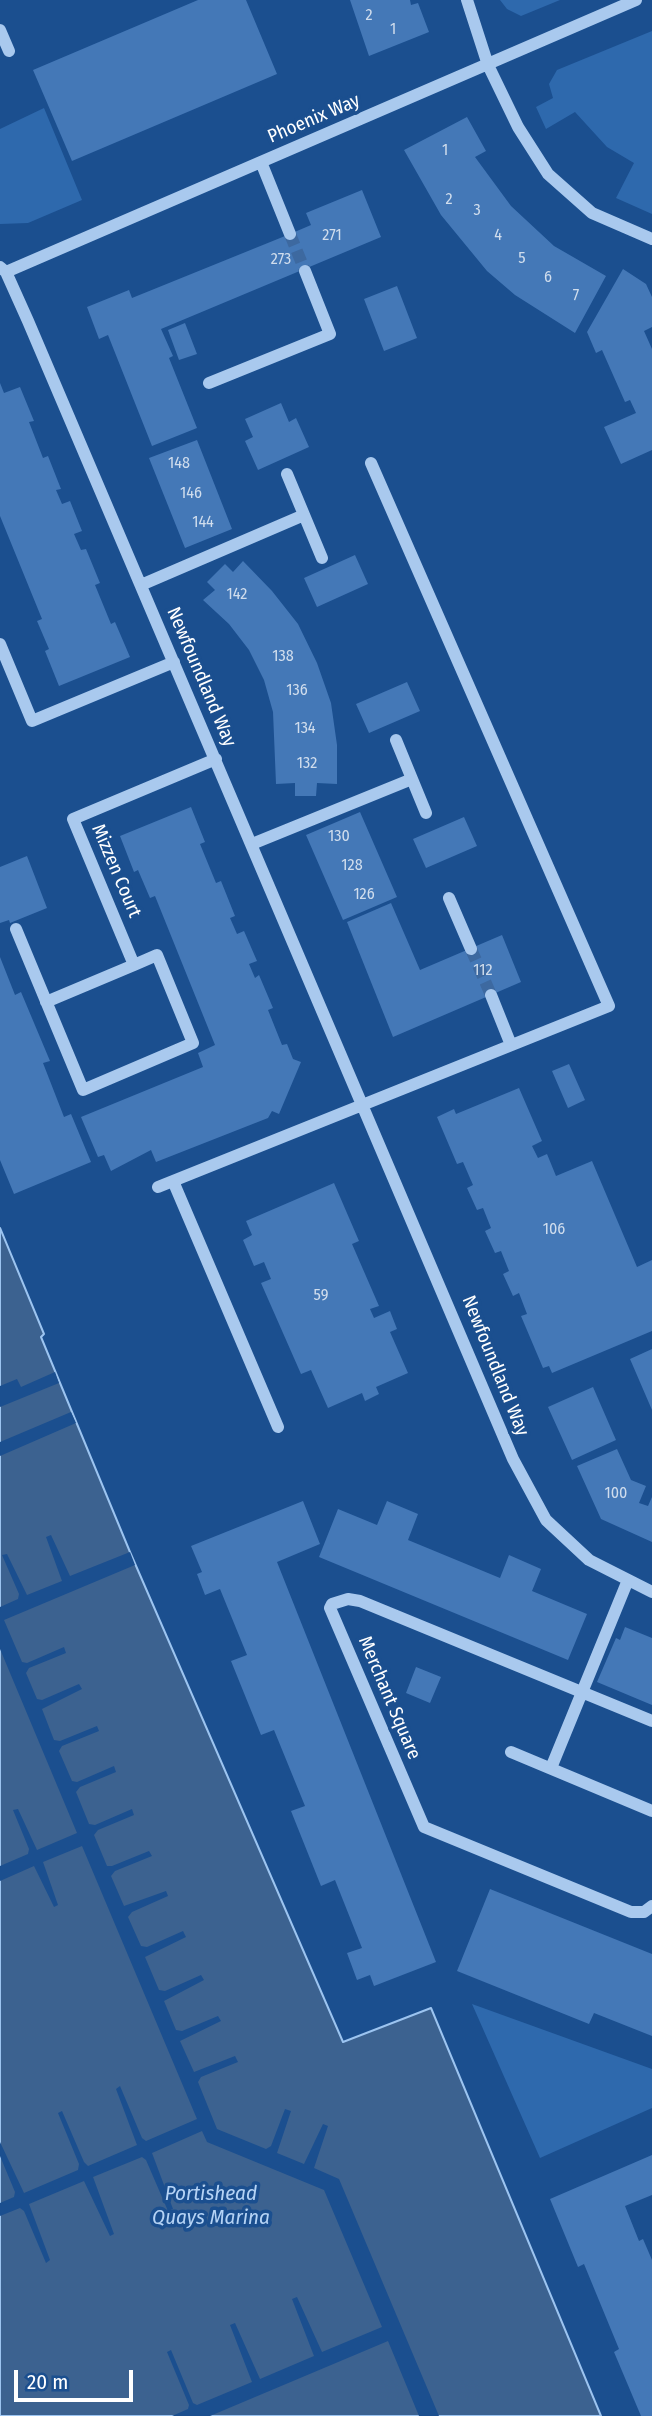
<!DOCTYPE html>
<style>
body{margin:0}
#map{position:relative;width:652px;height:2416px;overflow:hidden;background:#1b4f8f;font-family:"Fira Sans Condensed",sans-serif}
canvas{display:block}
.scale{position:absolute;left:14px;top:2370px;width:119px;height:32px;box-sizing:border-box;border:4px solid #fff;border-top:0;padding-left:9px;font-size:21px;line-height:24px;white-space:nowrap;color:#fff;-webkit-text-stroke:5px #1b4f8f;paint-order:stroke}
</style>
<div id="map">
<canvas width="652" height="2416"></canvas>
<div class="scale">20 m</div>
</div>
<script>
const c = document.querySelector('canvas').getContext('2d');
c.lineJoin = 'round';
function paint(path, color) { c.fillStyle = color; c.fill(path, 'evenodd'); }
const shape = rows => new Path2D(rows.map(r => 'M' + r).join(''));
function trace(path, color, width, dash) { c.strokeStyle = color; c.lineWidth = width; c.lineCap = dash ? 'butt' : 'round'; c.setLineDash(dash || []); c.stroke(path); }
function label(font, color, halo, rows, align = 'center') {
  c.font = font + ' "Fira Sans Condensed",sans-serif'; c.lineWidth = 7; c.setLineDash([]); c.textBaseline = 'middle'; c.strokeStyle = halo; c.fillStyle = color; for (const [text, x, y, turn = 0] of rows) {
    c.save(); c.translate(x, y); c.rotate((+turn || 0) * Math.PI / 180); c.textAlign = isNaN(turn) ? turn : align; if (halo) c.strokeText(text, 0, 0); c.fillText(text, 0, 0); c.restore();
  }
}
const green = shape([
 [500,0,560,0,521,16,507,9],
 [652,31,652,214,616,198,634,163,607,147,575,112,546,129,536,107,553,98,549,84,557,70],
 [44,108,82,200,28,223,0,224,0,129],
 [472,2004,652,2069,652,2108,540,2158]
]);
const water = shape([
 [0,1228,44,1334,41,1337,130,1552,343,2042,431,2008,601,2416,0,2416,0,1228]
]);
const pier = shape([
 [55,1372,59,1383,0,1407,0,1386,17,1379,21,1387],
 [71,1412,76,1423,0,1456,0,1442],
 [51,1535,70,1576,130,1552,135,1565,4,1620,22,1662,27,1663,64,1647,66,1653,29,1668,26,1673,37,1699,42,1700,79,1684,82,1689,42,1709,54,1740,60,1741,97,1726,99,1731,62,1746,59,1751,72,1781,77,1782,114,1766,116,1772,80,1787,76,1792,89,1824,95,1825,132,1809,134,1815,98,1830,94,1835,107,1866,112,1866,149,1851,152,1856,115,1871,111,1876,124,1906,166,1891,168,1896,132,1912,128,1917,141,1946,147,1947,183,1931,186,1937,145,1957,159,1990,165,1991,201,1975,204,1980,164,2001,176,2030,182,2031,218,2016,221,2021,180,2041,194,2072,235,2056,238,2062,201,2077,198,2082,217,2129,266,2149,271,2146,285,2109,291,2111,277,2153,304,2164,323,2124,328,2126,314,2168,339,2179,439,2416,419,2416,388,2341,210,2416,172,2416,188,2409,189,2405,167,2352,171,2350,193,2403,197,2405,252,2382,230,2325,235,2323,260,2379,314,2356,292,2299,297,2297,322,2352,382,2327,324,2190,207,2142,202,2131,152,2153,173,2209,168,2211,146,2160,142,2157,93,2177,114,2234,110,2236,84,2181,29,2204,50,2260,46,2263,24,2211,20,2208,0,2216,0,2203,14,2197,15,2192,0,2156,0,2142,24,2193,78,2170,79,2164,58,2113,62,2111,84,2162,88,2166,137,2145,116,2089,120,2086,142,2138,146,2141,197,2119,82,1846,43,1862,58,1905,54,1907,34,1866,0,1881,0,1866,28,1854,29,1849,13,1810,18,1809,37,1850,77,1833,0,1649,0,1607,18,1599,19,1594,2,1555,7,1554,27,1595,62,1581,46,1537]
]);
const building = shape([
 [198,0,246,0,277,74,72,161,33,70],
 [350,0,410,0,411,5,418,3,429,32,369,56],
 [467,117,486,151,475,157,511,206,554,246,606,276,575,333,515,295,487,271,441,215,404,150],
 [362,190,381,237,161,329,173,356,169,358,197,428,152,446,108,335,99,339,87,307,129,290,132,298,290,234,311,225,306,213],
 [623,269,646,284,652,297,652,327,644,331,652,349,652,450,621,464,604,427,636,413,630,400,625,402,602,350,596,353,587,332],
 [397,286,417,338,384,351,364,299],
 [185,323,197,354,179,360,168,330],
 [0,383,4,393,20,387,34,421,29,422,43,458,48,456,61,489,56,490,62,504,70,501,82,531,74,534,81,550,86,549,100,583,95,585,111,624,115,622,130,657,59,686,45,651,49,649,37,621,42,619,0,516],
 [281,403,289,422,296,418,309,447,258,470,245,441,253,437,245,419],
 [197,440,232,529,185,548,149,458],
 [355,555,368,584,317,607,304,578],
 [243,561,272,591,298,624,317,663,331,703,337,745,337,784,317,783,316,796,295,796,295,783,276,784,273,712,264,680,249,650,229,624,203,600,215,590,207,582,225,564,233,572],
 [407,682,420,711,369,733,356,704],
 [191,807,205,842,200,844,216,883,221,881,235,916,230,918,237,934,244,931,257,961,249,964,255,978,259,975,273,1008,268,1010,282,1045,287,1044,293,1059,301,1062,279,1114,272,1111,268,1118,156,1162,151,1150,111,1171,104,1155,98,1157,81,1117,203,1067,198,1053,215,1045,155,896,150,898,138,870,134,872,120,836],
 [360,812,397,897,343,920,306,835],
 [464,817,477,846,426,868,413,839],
 [27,856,47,908,10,923,9,920,0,923,0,867],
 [391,903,420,970,502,935,521,982,393,1037,347,922],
 [0,957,15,995,21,992,50,1061,43,1063,64,1117,71,1114,91,1162,14,1194,0,1160],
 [569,1064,585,1100,568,1108,552,1071],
 [519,1088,542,1141,532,1146,538,1158,547,1154,556,1176,592,1161,637,1267,652,1260,652,1331,552,1373,549,1366,543,1368,521,1316,527,1314,519,1293,513,1296,503,1274,509,1271,501,1251,495,1253,485,1231,491,1228,483,1208,477,1210,467,1188,473,1185,463,1162,457,1164,437,1117,454,1109,456,1114],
 [334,1183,359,1241,352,1244,379,1306,370,1309,374,1318,390,1311,397,1329,390,1332,408,1373,376,1387,379,1394,365,1401,362,1393,328,1408,311,1370,301,1374,261,1283,271,1279,264,1262,254,1266,243,1240,252,1235,246,1221],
 [652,1349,652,1410,630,1359],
 [593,1387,616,1440,572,1460,548,1407],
 [617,1449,631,1480,646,1486,639,1503,648,1506,652,1497,652,1542,601,1519,577,1466],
 [303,1501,320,1544,277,1562,436,1962,374,1986,370,1975,357,1980,347,1953,362,1948,335,1880,321,1886,291,1811,305,1806,274,1730,261,1735,231,1661,247,1655,220,1589,205,1595,197,1574,202,1572,191,1546],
 [387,1501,418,1514,408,1540,500,1578,509,1555,541,1569,532,1591,587,1614,568,1660,319,1557,338,1509,377,1525],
 [625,1627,652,1638,652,1705,597,1682,616,1638,620,1640],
 [416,1667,441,1677,430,1703,406,1693],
 [490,1889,652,1954,652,2036,594,2013,589,2024,457,1971],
 [652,2155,652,2195,625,2206,639,2241,643,2239,652,2260,652,2416,641,2416,614,2352,619,2349,584,2264,578,2267,550,2199]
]);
const minorTunnel = shape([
 [290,234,305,271],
 [471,949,491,995]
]);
const minor = shape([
 [467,0,488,65,518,127,548,174,592,213,652,239],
 [0,30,9,51],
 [261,162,290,234],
 [0,267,6,272,28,321,513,1459,546,1520,589,1560,652,1592],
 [6,272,636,0],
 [209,383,330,334,305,271],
 [287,474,322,558],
 [141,585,304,515],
 [0,644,32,721,174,662],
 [396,740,426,813],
 [252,844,412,779],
 [449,898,471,949],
 [16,929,83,1090,193,1043,157,955,134,965],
 [491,995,511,1045],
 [46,1002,134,965,73,819,216,759],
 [173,1181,278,1427],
 [158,1187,609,1006,371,463],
 [652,1721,360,1601,348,1599,332,1604,330,1608,424,1827,631,1912,644,1912,652,1906],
 [511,1752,652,1811],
 [551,1768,628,1580]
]);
const numberNames = [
 ["2",369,16],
 ["1",393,30],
 ["1",445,151],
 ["2",449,200],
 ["3",477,211],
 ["271",332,236],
 ["4",498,236],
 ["5",522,259],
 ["273",281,260],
 ["6",548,278],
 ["7",576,296],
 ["148",179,464],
 ["146",191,494],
 ["144",203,523],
 ["142",237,595],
 ["138",283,657],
 ["136",297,691],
 ["134",305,729],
 ["132",307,764],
 ["130",339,837],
 ["128",352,866],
 ["126",364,895],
 ["112",483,971],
 ["106",554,1230],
 ["59",321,1296],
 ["100",616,1494]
];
const streetNames = [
 ["Phoenix Way",314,119,-23],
 ["Newfoundland Way",201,677,67],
 ["Mizzen Court",116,871,67],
 ["Newfoundland Way",495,1366,68],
 ["Merchant Square",389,1698,67]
];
const waterNames = [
 ["Portishead",211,2194],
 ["Quays Marina",211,2218]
];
paint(green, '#2e69ad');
paint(water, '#3c6290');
trace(water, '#9cc4f0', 2);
paint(pier, '#1b4f8f');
paint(building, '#4478b7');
trace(minorTunnel, '#3d69a0', 12, [12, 6]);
trace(minor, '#a9c9ee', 12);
label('16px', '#d0dded', null, numberNames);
label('19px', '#fff', '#1b4f8f', streetNames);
label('italic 21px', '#b5d3f5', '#1b4f8f', waterNames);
</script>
